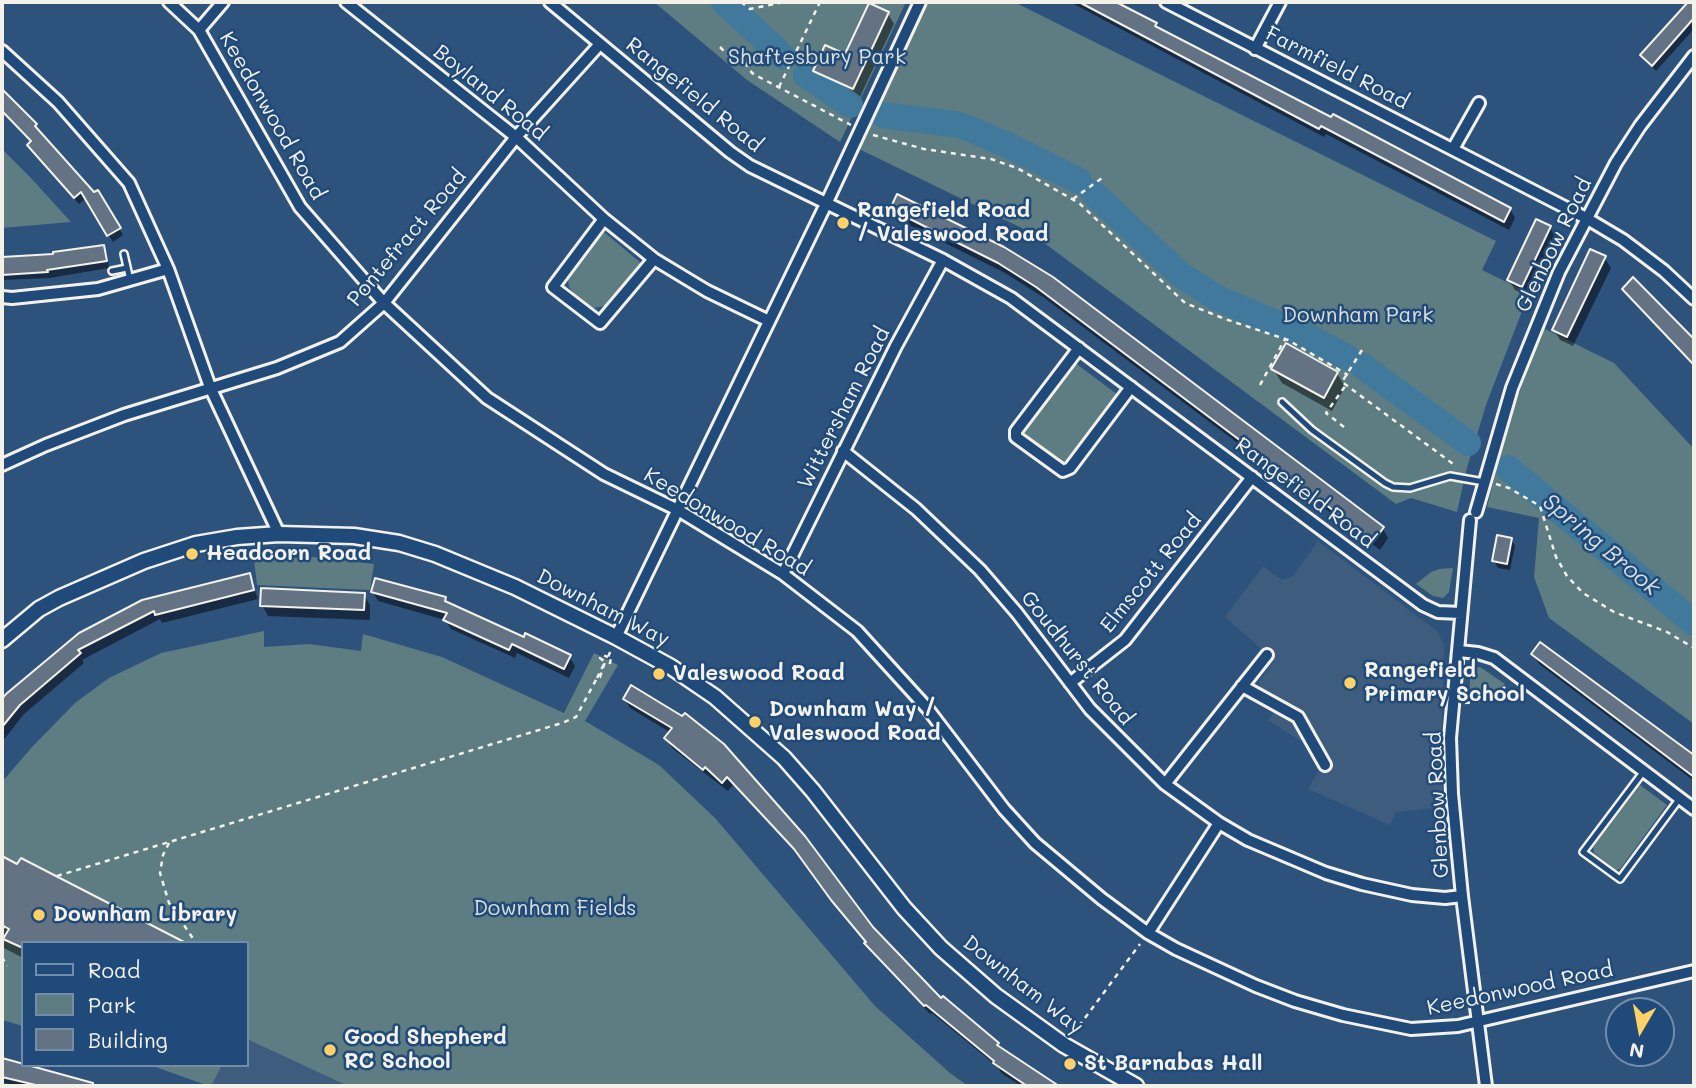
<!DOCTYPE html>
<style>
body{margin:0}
#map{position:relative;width:1696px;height:1088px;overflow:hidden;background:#2d527c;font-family:Mali,sans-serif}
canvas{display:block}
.frame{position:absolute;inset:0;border:4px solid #f4f1e8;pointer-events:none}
.legend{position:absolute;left:21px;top:941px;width:228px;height:126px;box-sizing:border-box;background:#1f4a7a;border:2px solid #748da6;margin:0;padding:9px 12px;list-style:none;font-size:21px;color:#f4f1e8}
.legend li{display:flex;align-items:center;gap:14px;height:35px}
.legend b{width:35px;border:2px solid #748da6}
.north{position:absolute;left:1605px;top:997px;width:70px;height:70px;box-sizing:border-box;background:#1f4a7a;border:2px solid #748da6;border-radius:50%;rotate:190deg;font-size:19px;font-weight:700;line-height:28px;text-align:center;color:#f4f1e8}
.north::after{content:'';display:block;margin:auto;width:24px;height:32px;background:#ffd166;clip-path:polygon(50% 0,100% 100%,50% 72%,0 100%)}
</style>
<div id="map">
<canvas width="1696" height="1088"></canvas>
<div class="frame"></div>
<ul class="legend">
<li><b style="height:9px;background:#1f4a7a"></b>Road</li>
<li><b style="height:19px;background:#5d7d82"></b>Park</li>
<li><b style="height:19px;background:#637383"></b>Building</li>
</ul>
<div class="north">N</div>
</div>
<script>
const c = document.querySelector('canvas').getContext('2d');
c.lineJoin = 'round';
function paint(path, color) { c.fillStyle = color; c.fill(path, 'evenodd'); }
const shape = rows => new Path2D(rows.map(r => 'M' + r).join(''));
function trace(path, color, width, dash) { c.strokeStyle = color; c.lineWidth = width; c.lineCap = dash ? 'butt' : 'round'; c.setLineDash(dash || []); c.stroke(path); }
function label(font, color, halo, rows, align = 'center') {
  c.font = font + ' Mali,sans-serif'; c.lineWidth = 5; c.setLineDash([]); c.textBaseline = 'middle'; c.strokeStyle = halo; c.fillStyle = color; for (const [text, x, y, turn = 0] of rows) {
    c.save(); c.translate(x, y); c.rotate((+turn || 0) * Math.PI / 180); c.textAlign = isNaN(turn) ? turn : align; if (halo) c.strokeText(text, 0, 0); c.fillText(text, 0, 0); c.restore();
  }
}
const built = shape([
 [1318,541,1437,631,1444,644,1441,761,1444,807,1396,812,1390,825,1308,789,1321,768,1309,747,1305,741,1299,740,1268,720,1280,706,1262,692,1259,682,1274,660,1225,617,1263,566,1282,580,1293,576],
 [247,1016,395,1086,211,1086,222,1065,247,1065]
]);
const green = shape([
 [654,2,906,2,858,104,860,108,856,117,852,117,840,142,747,80],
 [929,2,1014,2,1496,241,1482,270,1529,293,1486,405,1466,471,1457,512,1411,498,1396,504,1028,231,859,149],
 [2,149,30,177,71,222,2,228],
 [604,232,642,264,610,302,604,306,594,308,576,297,569,287,568,280,570,272],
 [1543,328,1614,363,1694,449,1694,724,1549,618,1534,577,1539,518,1487,507,1509,421],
 [1074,362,1118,395,1065,465,1021,434],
 [314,557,374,564,370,590,257,585,254,559],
 [1453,568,1449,592,1443,598,1433,596,1416,584,1431,572,1439,569],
 [264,631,264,647,309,644,361,651,363,634,442,657,564,713,594,653,618,665,585,721,659,765,715,818,875,1006,950,1073,968,1086,348,1086,247,1039,247,943,23,943,23,1026,2,1020,2,782,32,747,75,703,109,678,161,653],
 [1480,667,1505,684,1493,695,1470,701,1470,674,1475,668],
 [1640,785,1667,805,1620,869,1616,870,1594,853,1593,847],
 [150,1065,222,1065,211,1086,209,1086]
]);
const shadow = shape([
 [1070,2,1113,2,1156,24,1160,31,1510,209,1515,218,1509,230,1326,134,1324,137],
 [1690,2,1694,7,1694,29,1656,71,1642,56],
 [888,14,894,24,859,99,821,82,815,71,846,57],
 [2,92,35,125,94,195,98,192,123,235,113,242,86,198,79,204,33,152,29,145,32,142,2,112],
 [892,209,1003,249,1383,529,1388,538,1380,550,1043,297,1005,273,897,219],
 [1550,228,1556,238,1528,296,1515,290,1509,280],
 [103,247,107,253,109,268,50,278,2,280,2,259,55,256],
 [1604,257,1611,268,1573,346,1560,340,1554,329],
 [1633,280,1694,343,1694,365,1630,299,1624,289],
 [1273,369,1337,373,1345,387,1332,411,1282,383],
 [1511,539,1515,546,1510,570,1498,568,1494,561],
 [249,575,258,599,162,623,160,619,82,660,84,663,24,714,2,742,2,702,80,634],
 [373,592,445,599,448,605,569,656,575,666,569,678,517,653,515,658,451,629,445,620,378,601],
 [364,595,370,605,370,620,268,616,262,605],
 [1540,644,1694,758,1694,781,1539,664,1533,654],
 [625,699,683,718,872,928,942,1001,998,1044,1000,1049,1056,1086,1021,1086,1001,1073,998,1067,932,1013,930,1014,872,953,867,943,838,909,802,858,733,785,728,791,672,748,666,738,671,733,630,708],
 [2,858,18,866,23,958,2,947],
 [2,1061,82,1082,94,1086,16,1086,2,1082]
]);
const river = shape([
 [724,2,784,57],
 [806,75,850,105],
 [883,115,960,125,1005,144,1079,181],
 [1093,193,1181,275,1217,298,1311,338,1348,358],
 [1361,365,1468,443],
 [1508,468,1694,623]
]);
const building = shape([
 [1079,2,1116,2,1157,23,1155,26,1331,117,1333,114,1511,208,1504,222,1321,126,1319,129,1079,2],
 [1688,2,1694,2,1694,18,1652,66,1640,55,1688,2],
 [869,3,889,12,853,89,813,71,825,45,845,54,869,3],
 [2,89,37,124,35,126,94,192,98,190,121,228,107,236,81,192,74,198,27,145,31,141,2,111,2,89],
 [897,194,1004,247,1053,277,1384,527,1374,541,1036,287,998,263,890,209,897,194],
 [1536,219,1551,226,1522,287,1507,280,1536,219],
 [104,245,107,261,47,270,48,272,2,275,2,257,53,254,53,252,104,245],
 [1590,249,1606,256,1567,337,1552,330,1590,249],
 [1633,277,1694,339,1694,365,1622,289,1633,277],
 [1286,343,1338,372,1324,398,1271,369,1286,343],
 [1497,535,1512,538,1507,564,1492,561,1497,535],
 [250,573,254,590,155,615,154,611,78,650,81,653,20,705,2,727,2,699,6,694,79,633,142,600,250,573],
 [375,578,446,597,445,601,524,637,525,633,571,655,564,669,512,644,509,650,443,620,447,613,371,592,375,578],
 [261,588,365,593,364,610,260,606,261,588],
 [1540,642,1694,755,1694,777,1531,654,1540,642],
 [631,685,682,716,685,713,724,744,805,836,873,927,941,998,943,996,999,1043,997,1045,1059,1086,1027,1086,993,1063,994,1061,926,1005,924,1006,864,943,866,942,831,900,794,849,727,777,722,783,705,767,703,770,664,738,672,728,623,699,631,685],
 [2,856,17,864,21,858,186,943,23,943,23,948,3,939,9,929,2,925,2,856],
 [2,1058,93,1083,93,1086,40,1086,2,1077,2,1058]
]);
const path = shape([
 [741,2,750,9,785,2],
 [720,47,727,54,744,61,752,73,761,78,851,125],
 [779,87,820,2],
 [873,135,924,149,991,159,1017,168,1079,203,1185,303,1225,319,1288,340,1348,375],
 [1073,199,1102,178],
 [1362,350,1342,382,1456,466],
 [1260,385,1285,339],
 [1344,427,1326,413,1346,385],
 [1496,484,1509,488,1540,506,1556,557,1567,576,1583,593,1614,612,1667,632,1694,648],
 [597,678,605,662,600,658,602,655,608,657],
 [1465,703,1486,701,1494,697,1508,684],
 [169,843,163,855,160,873,169,903,196,943],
 [57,876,562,723,576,717,597,678,600,677,605,662,610,663,611,658,608,657,611,650],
 [2,931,4,926],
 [2,957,7,966],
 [1073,1034,1140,944]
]);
const service = shape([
 [124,254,130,280],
 [112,271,127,268],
 [1282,402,1312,430,1385,483,1393,487,1410,488,1450,476,1484,482],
 [1644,771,1583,852,1620,879,1680,798]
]);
const minor = shape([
 [169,2,199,30,300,207,384,303,487,398,604,474,678,510,783,574,857,631,927,708,1004,809,1035,843,1102,899,1148,933,1176,949,1256,986,1295,1001,1343,1015,1411,1029,1458,1026,1694,971],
 [346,2,516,137,604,219,654,259,707,291,769,321],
 [550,2,730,152,750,166,943,260,1011,298,1423,605,1438,612,1461,613],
 [1166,2,1586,218,1623,240,1664,271,1694,299],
 [199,30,223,2],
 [1255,49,1280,2],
 [2,51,58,102,129,183,168,269,210,387,279,534],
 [1453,149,1479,103],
 [604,219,553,287,600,323,654,259],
 [2,297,12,298,98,289,168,269],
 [1079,348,1016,431,1016,437,1063,471,1070,468,1131,387],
 [843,451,916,509,980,570,1017,613,1090,709,1165,784,1219,823,1248,840,1326,873,1362,884,1412,895,1445,898,1462,896],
 [2,465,46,445,124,415,277,368,340,342,384,303,516,137,600,44],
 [1476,512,1512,388,1559,272,1616,163,1640,126,1694,56],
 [1470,520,1450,738,1452,794,1462,896,1486,1086],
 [783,574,896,346,943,260],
 [616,637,826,204,920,2],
 [1459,651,1478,653,1494,658,1694,809],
 [1070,683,1125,640,1252,477],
 [1242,686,1298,717,1325,765],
 [1165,784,1267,655],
 [1148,933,1219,823]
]);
const tertiary = shape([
 [2,640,39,609,59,598,144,561,196,544,237,537,279,534,354,536,399,543,435,554,515,587,616,637,671,667,715,697,784,758,813,791,904,908,941,948,996,996,1064,1045,1136,1086]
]);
const markers = [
 [843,223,7,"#ffd166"],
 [192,554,7,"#ffd166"],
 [659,674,7,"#ffd166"],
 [1350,683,7,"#ffd166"],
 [755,722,7,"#ffd166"],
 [39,915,7,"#ffd166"],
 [330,1050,7,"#ffd166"],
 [1070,1064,7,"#ffd166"]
];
const parkNames = [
 ["Shaftesbury Park",817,58],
 ["Downham Park",1358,316],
 ["Downham Fields",555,909]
];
const streetNames = [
 ["Farmfield Road",1337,68,27],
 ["Boyland Road",490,93,39],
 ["Rangefield Road",694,95,39],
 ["Keedonwood Road",272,116,60],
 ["Pontefract Road",407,238,-50],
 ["Glenbow Road",1554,245,-64],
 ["Wittersham Road",844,408,-63],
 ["Rangefield Road",1305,493,37],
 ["Keedonwood Road",727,522,31],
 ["Elmscott Road",1151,573,-51],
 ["Downham Way",603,608,27],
 ["Goudhurst Road",1077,658,51],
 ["Glenbow Road",1438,805,-93],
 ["Downham Way",1023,985,38],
 ["Keedonwood Road",1520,989,-12]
];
const poiNames = [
 ["Rangefield Road",857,211],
 ["/ Valeswood Road",857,235],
 ["Headcorn Road",206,554],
 ["Rangefield",1364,671],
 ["Primary School",1364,695],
 ["Valeswood Road",673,674],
 ["Downham Way /",769,710],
 ["Valeswood Road",769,734],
 ["Downham Library",53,915],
 ["Good Shepherd",344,1038],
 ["RC School",344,1062],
 ["St Barnabas Hall",1084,1064]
];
const waterNames = [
 ["Spring Brook",1601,545,40]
];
paint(built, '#3d5c7e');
paint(green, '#5d7d82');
paint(shadow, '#0007');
trace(river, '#41799c', 26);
paint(building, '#637383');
trace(building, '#f4f1e8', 2);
trace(service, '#f4f1e8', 10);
trace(minor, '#f4f1e8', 16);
trace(tertiary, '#f4f1e8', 19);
trace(path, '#f4f1e8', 2.5, [5, 5]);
trace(service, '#1f4a7a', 5);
trace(minor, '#1f4a7a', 10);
trace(tertiary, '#1f4a7a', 14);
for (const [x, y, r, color] of markers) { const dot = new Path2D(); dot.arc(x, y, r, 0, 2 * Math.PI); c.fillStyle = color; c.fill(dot); trace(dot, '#1f4a7a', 2.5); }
label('21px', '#dde0d9', '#1f4a7a', parkNames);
label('21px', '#f4f1e8', '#1f4a7a', streetNames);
label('bold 21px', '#f4f1e8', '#1f4a7a', poiNames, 'left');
label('italic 23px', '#d9dfdd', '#1f4a7a', waterNames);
</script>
